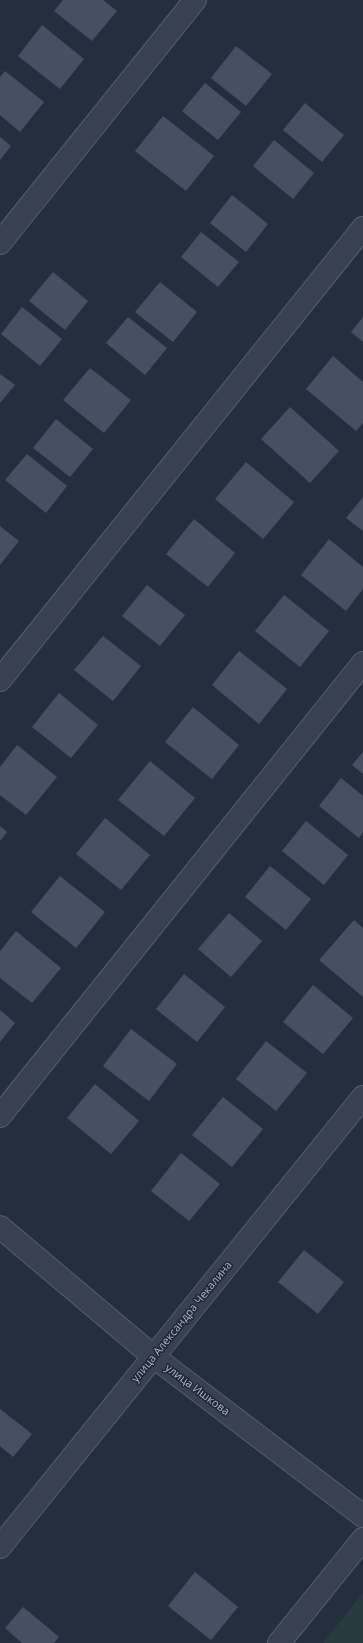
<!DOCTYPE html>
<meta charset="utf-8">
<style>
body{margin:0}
canvas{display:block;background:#242f3e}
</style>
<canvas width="363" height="1643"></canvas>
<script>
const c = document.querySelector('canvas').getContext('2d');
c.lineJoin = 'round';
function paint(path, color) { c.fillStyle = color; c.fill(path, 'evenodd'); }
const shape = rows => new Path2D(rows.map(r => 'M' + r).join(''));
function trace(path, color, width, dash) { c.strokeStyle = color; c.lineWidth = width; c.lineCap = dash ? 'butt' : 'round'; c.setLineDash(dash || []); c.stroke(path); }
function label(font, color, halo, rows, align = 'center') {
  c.font = font + ' "Open Sans",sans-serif'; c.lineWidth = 3; c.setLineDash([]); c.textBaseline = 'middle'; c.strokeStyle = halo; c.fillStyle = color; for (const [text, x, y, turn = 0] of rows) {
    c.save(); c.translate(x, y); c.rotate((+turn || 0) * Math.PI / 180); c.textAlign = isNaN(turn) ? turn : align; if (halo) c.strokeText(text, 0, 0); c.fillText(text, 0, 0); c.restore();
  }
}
const green = shape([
 [363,1593,363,1643,323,1643]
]);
const building = shape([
 [63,0,103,0,117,11,92,41,54,11],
 [42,25,84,59,60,89,18,56],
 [236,46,272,74,246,106,211,78],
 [5,71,44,102,20,132,0,115,0,77],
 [205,83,241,112,218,140,182,111],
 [305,103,344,135,322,162,283,130],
 [163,116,214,156,186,191,135,151],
 [0,137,11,146,0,160],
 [274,140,314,173,293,199,253,166],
 [232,195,268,224,246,252,210,223],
 [201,232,239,262,218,287,181,257],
 [53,272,88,301,65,330,29,301],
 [160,282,197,312,173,342,135,312],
 [22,307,62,339,40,366,1,334],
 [128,317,167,348,145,375,106,343],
 [363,317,363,342,351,332],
 [333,356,363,382,363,423,356,431,306,389],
 [90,368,131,400,104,433,63,400],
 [0,374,15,385,0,403],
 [290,407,339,451,310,483,261,439],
 [56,419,93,449,70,477,33,448],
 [27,454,67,486,46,513,5,480],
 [246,462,294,502,263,539,215,499],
 [363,497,363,531,346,518],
 [194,519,235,553,208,587,166,554],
 [0,526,19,541,0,565],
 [329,539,363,567,363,589,346,611,301,575],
 [147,585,185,615,160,646,122,616],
 [284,595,329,631,300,667,255,631],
 [103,636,141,666,113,701,74,670],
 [239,651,287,689,259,724,212,685],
 [59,693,98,725,71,758,32,727],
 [193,707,239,745,212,779,165,742],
 [17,745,57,777,26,815,0,795,0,767],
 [363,752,363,774,352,765],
 [150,761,195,798,164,836,118,800],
 [341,778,363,796,363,832,359,838,319,806],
 [105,818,150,855,121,890,76,854],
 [306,821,348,855,324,885,282,851],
 [0,826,7,832,0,841],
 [270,866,311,899,286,930,245,897],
 [60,876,105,912,76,948,31,912],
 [229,913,262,941,231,977,198,949],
 [354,920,363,928,363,997,319,960],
 [16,931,61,968,32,1003,0,978,0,951],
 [184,974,225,1007,197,1042,156,1009],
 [313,985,353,1018,323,1054,283,1022],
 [0,1010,15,1023,0,1042],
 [131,1029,177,1064,149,1101,103,1066],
 [266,1041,307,1073,276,1111,236,1079],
 [95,1084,139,1121,111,1154,67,1118],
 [223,1097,263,1129,232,1167,192,1135],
 [181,1153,220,1184,189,1221,151,1191],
 [304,1250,344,1282,318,1314,278,1282],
 [0,1409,32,1434,13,1457,0,1446],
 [195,1572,238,1607,211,1640,168,1606],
 [23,1607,59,1637,54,1643,22,1643,5,1628]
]);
const minor = shape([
 [0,243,195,0],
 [0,680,363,228],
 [0,1116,363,663],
 [0,1227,154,1357,363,1516],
 [0,1547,363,1097],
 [279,1643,363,1539]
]);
const streetNames = [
 ["улица Александра Чекалина",182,1322,-51],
 ["улица Ишкова",197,1390,37]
];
paint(green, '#263c3f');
paint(building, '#455162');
trace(minor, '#565f6c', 24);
trace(minor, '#38414e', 22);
label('11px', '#b4bcc9', '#1d2633', streetNames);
</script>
